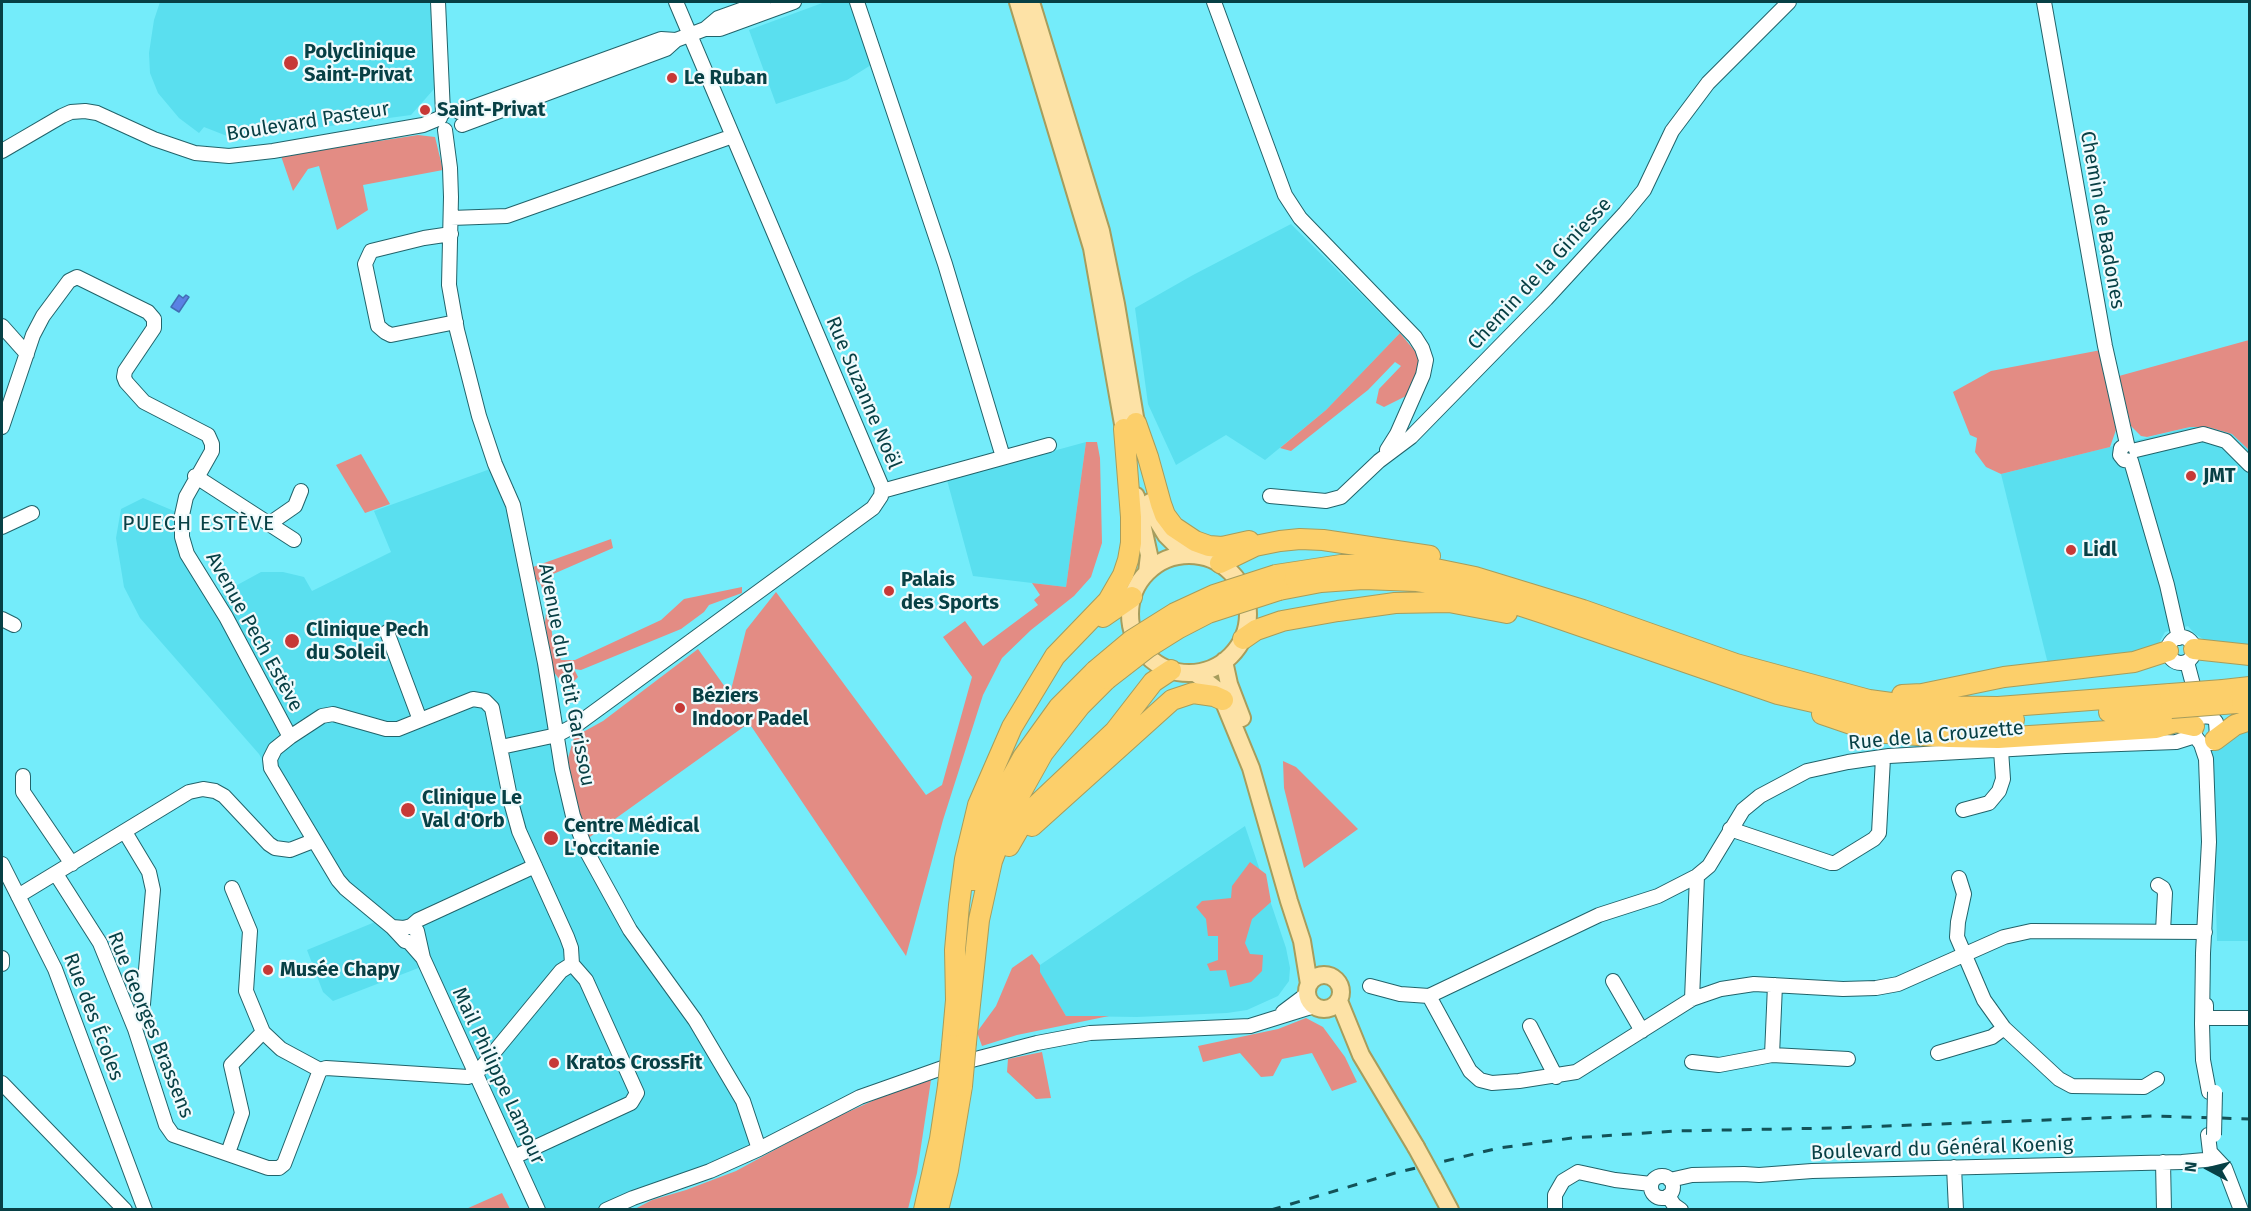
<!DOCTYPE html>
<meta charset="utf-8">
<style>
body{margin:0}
#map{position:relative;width:2251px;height:1211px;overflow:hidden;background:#74ecfa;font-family:"Fira Sans",sans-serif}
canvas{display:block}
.frame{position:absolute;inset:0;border:3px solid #074045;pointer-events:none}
.north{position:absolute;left:2179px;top:1139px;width:60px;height:60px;-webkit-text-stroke:4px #f0fafc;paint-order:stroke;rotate:277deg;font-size:16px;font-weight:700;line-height:24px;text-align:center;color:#074045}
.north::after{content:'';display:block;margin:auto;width:21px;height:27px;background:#074045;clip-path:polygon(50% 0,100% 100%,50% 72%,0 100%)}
</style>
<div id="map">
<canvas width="2251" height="1211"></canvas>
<div class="frame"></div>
<div class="north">N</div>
</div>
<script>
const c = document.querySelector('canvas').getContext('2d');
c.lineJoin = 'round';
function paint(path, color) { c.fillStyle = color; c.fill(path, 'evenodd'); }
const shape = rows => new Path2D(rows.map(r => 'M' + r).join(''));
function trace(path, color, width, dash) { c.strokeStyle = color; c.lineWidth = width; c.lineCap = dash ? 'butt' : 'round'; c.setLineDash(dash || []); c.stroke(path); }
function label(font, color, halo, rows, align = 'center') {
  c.font = font + ' "Fira Sans",sans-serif'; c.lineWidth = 4.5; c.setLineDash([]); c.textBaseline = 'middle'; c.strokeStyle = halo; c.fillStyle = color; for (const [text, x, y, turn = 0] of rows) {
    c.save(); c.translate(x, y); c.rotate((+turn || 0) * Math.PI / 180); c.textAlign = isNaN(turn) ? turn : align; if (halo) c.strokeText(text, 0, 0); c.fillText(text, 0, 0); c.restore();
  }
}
const built = shape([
 [160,2,432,2,434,89,411,115,248,137,227,136,204,127,199,133,179,118,158,93,150,73,149,53,154,20],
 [825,2,852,2,871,65,847,80,776,104,749,30],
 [1291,224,1400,333,1326,410,1265,460,1226,435,1176,465,1148,404,1135,308,1193,275],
 [2190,427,2208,427,2232,434,2249,450,2249,652,2212,645,2194,633,2188,626,2165,632,2159,643,2150,650,2048,664,2001,474],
 [1086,442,1066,587,973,576,947,480],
 [493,468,508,510,562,757,587,839,619,908,690,1012,763,1140,624,1209,529,1209,421,967,333,1001,323,992,307,950,375,922,336,886,259,754,140,618,124,587,116,538,121,509,143,498,186,516,187,534,198,565,219,595,261,572,283,572,304,577,312,591,391,552,374,511],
 [2249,731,2249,941,2217,941,2211,736],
 [1245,826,1286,948,1290,968,1289,981,1278,996,1247,1010,1227,1013,1137,1017,1066,1016,1039,972,1040,965]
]);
const green = shape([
 [418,135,435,137,443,170,363,185,368,210,337,230,319,166,308,169,293,191,281,156],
 [1400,333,1418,355,1418,368,1406,396,1384,407,1376,403,1379,389,1401,366,1395,362,1368,390,1291,451,1280,448,1326,410],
 [2249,340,2249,450,2232,434,2208,427,2190,427,2147,437,2141,436,2131,426,2119,376],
 [2101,350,2116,430,2110,447,2001,474,1986,467,1975,452,1977,438,1970,435,1953,392,1991,371],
 [1086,442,1097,442,1100,458,1102,543,1091,577,1074,596,1031,630,1002,658,983,695,943,820,906,956,749,723,587,839,565,769,574,737,603,721,698,649,730,694,746,630,776,592,926,795,942,785,972,677,943,637,965,621,983,646,1038,605,1034,600,1040,595,1032,583,1066,587],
 [361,454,390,504,365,513,336,465],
 [611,539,613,548,551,575,546,585,553,641,561,660,575,660,661,620,684,599,742,587,742,593,709,605,704,612,681,629,581,670,574,669,578,677,571,684,563,684,553,671,545,623,547,604,541,585,536,579,533,567],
 [1283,761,1296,767,1358,829,1304,868,1284,788],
 [1250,862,1266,874,1271,902,1252,919,1245,943,1250,954,1263,955,1262,971,1251,982,1230,987,1226,970,1210,971,1207,964,1218,960,1218,936,1208,936,1206,919,1196,907,1202,901,1231,898,1232,886],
 [1032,954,1040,965,1040,972,1066,1016,1109,1016,1017,1035,982,1046,977,1032,996,1006,1012,968],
 [1306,1018,1323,1027,1345,1057,1357,1082,1332,1091,1312,1053,1282,1059,1273,1076,1261,1077,1240,1053,1203,1062,1198,1046,1278,1029],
 [1042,1052,1051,1098,1036,1099,1007,1072,1008,1059],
 [931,1080,917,1173,908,1209,633,1210,652,1200,686,1190,736,1171,826,1122,892,1092],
 [502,1193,510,1209,466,1209]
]);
const water = shape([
 [179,295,183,298,186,295,189,297,179,312,171,307,179,295]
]);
const minor = shape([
 [438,2,443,113],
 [857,2,945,264,1003,457],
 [1214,2,1285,195,1300,218,1415,337,1422,348,1426,360,1423,375,1397,434,1387,450],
 [2044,2,2105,346,2127,444],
 [705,29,720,29,794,2],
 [459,112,661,39,676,40],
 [462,125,666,49,676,40,705,29,718,18,763,2],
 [445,130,450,168,451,197,449,285,457,330,479,416,495,464,513,505,545,663,562,769,573,816,587,852,630,930,695,1020,743,1101,759,1149],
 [2,151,62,116,71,112,85,111,97,113,154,139,195,153,229,156,273,151,423,125,440,118],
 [451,218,507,216,733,136],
 [451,234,424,238,371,251,365,264,378,326,385,332,391,335,456,322],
 [2,326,27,354],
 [2,427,33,335,43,316,69,281,77,277,148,312,154,319,154,328,125,371,124,377,126,382,144,402,208,435,212,444,212,451,186,497,182,515,182,537,187,554,226,617,290,737],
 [2127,444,2121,448,2120,455,2124,460,2131,461],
 [2136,450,2203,434,2226,441,2250,465],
 [2131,461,2167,585,2179,638],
 [195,476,294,540],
 [882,491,1049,445],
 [1270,496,1326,501,1341,497,1379,461,1411,437,1546,299,1625,213,1644,190,1672,131,1708,83,1789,2],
 [269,524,295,506,301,491],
 [2,527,32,513],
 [2,619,14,625],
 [387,632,420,720],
 '2168 650a13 13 0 1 1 26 0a13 13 0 1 1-26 0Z',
 [2187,662,2197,700],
 [2201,716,2196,720,2194,726,2195,736,2201,744,2206,759,2209,842,2203,953,2202,1024,2203,1060,2209,1092],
 [2201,716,2212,717,2216,722,2217,736,2212,743],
 [501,747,557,735,579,723,873,508,881,496,882,487,676,2],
 [23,776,23,792,72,864],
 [1963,810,1989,803,1999,791,2003,779,2001,750],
 [1730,829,1831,863,1835,863,1874,839,1879,833,1883,758],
 [125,832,149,872,153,890,143,1004,135,1029],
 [2,864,55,969,145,1210],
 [56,874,100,943,135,1029,166,1125,173,1135,268,1168,279,1168,284,1164,320,1070,326,1068,468,1077,476,1074,561,971,572,964,571,948,567,937,519,831,511,802,492,708,485,701,473,699,398,729,386,729,333,714,322,716,290,737,275,749,270,759,271,768,338,880,345,888,392,927,405,941,409,942,423,958],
 [1959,878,1964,894,1958,922,1957,937,1984,1000,2004,1028,2059,1079,2072,1086,2144,1087,2157,1079],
 [2158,885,2163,888,2165,893,2163,931],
 [232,888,250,931,246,991,263,1032,281,1049,320,1070],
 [18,896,189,792,203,789,215,791,224,796,269,844,275,848,290,850,313,841],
 [411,926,418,920,535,866],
 [392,927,404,928,411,926,417,931,423,958,538,1210],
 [2,958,2,964],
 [1613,981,1642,1031],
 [1370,986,1400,994,1429,996,1599,915,1658,896,1697,876,1709,866,1743,810,1760,796,1807,771,1848,762,1889,756,2065,746,2176,742,2195,736],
 [1429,996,1470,1071,1480,1080,1492,1083,1519,1081,1576,1072,1692,999,1721,989,1754,984,1843,989,1876,988,1898,984,2004,937,2031,931,2205,932],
 [1692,999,1697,876],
 [2206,1005,2206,1016,2211,1018,2250,1018],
 [1283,1012,1307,994],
 [1530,1026,1556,1077],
 [1938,1053,1992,1037,2004,1028],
 [1772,1055,1775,985],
 [1692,1062,1719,1065,1772,1055,1848,1059],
 [2,1083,125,1210],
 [2208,1135,2210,1152,2225,1168,2241,1210],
 [228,1153,242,1113,231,1065,263,1032],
 [514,1157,631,1103,637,1093,586,980,572,964],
 [2163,1162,2164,1210],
 [1954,1167,1956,1210],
 '1651 1187a11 11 0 1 1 22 0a11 11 0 1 1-22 0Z',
 [1670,1180,1692,1175,1744,1174,1759,1175,1812,1171,2182,1162,2216,1159],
 [1668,1196,1674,1205,1681,1210],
 [606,1210,633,1198,710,1171,759,1149,860,1097,945,1067,1037,1043,1090,1033,1250,1026,1314,1006],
 [1555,1210,1555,1195,1563,1181,1578,1172,1615,1180,1651,1184]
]);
const major = shape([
 [1018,2,1092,248,1126,441],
 [1031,2,1101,231,1116,304,1138,435],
 [1136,496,1149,555,1147,572],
 [1150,502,1155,517,1166,535,1186,555],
 '1130 614a59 59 0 1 1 118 0a59 59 0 1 1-118 0Z',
 [1224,661,1229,684,1242,718],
 [1195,673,1216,689,1223,700,1251,768,1289,901,1302,941,1309,984],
 '1307 992a17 17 0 1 1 34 0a17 17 0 1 1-34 0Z',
 [1339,1001,1361,1055,1416,1147],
 [1433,1178,1450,1210]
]);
const highway = shape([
 [1136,423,1148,457,1161,504,1165,515,1174,527,1195,541,1209,546,1222,547,1249,541],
 [1220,563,1255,546,1280,541,1300,539,1323,540,1430,556],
 [1276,575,1341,565,1401,565,1426,567,1475,577,1583,610,1736,664,1869,700,1913,706,1998,707,2170,694],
 [1279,590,1321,582,1363,579,1417,581,1449,586,1491,596,1546,614,1778,694,1831,706,1907,718,1970,722,2014,720],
 [1103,617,1132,597],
 [1243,639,1256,630,1282,621,1338,611,1395,603,1449,602,1507,613],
 [2194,649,2250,655],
 [2223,690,2250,687],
 [1902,695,1922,694,2004,677,2134,662,2168,651],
 [2223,704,2250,702],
 [2109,712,2171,708],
 [1822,714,1863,728,1886,733,1949,737,1998,738,2156,728,2176,722,2194,726],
 [2215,740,2235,725,2250,720],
 [1032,826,1172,700,1193,693,1214,696,1223,700],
 [1009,846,1028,813,1115,731,1153,682,1171,670],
 [973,880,986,832,1002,795,1023,757,1059,707,1095,671],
 [956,1000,955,950,959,905,965,859,978,805,1012,727,1055,656,1108,601,1123,575,1128,560,1131,543,1131,517,1124,429],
 [966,1042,979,920,992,861,1003,832,1015,803,1043,753,1080,706,1107,679],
 [952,1045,957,989],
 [924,1210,940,1139,948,1086],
 [938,1210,948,1170,962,1086]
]);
const rail = shape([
 [1271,1210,1395,1173,1499,1148,1572,1138,1675,1131,1833,1128,2153,1116,2250,1119]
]);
const minorBridge = shape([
 [2214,1135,2215,1092]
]);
const majorBridge = shape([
 [1416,1147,1433,1178]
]);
const highwayBridge = shape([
 [1095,671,1132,640,1175,613,1214,595,1276,575],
 [1107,679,1147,648,1179,628,1208,613,1279,590],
 [2170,694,2223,690],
 [2171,708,2223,704],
 [948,1086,952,1045],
 [962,1086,966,1042]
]);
const markers = [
 [291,63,8,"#c73937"],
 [672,78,6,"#c73937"],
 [425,110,6,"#c73937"],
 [2191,476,6,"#c73937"],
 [2071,550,6,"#c73937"],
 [889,591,6,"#c73937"],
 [292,641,8,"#c73937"],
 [680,708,6,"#c73937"],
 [408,810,8,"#c73937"],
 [551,838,8,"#c73937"],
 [268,970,6,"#c73937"],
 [554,1063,6,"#c73937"]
];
const poiNames = [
 ["Polyclinique",304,52],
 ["Saint-Privat",304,75],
 ["Le Ruban",684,78],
 ["Saint-Privat",437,110],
 ["JMT",2203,476],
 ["Lidl",2083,550],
 ["Palais",901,580],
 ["des Sports",901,603],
 ["Clinique Pech",306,630],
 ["du Soleil",306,653],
 ["Béziers",692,696],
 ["Indoor Padel",692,719],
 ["Clinique Le",422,798],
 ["Val d'Orb",422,821],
 ["Centre Médical",564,826],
 ["L'occitanie",564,849],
 ["Musée Chapy",280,970],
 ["Kratos CrossFit",566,1063]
];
const streetNames = [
 ["Boulevard Pasteur",308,122,-9],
 ["Chemin de Badones",2102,220,80],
 ["Chemin de la Giniesse",1540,274,-47],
 ["Rue Suzanne Noël",863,393,67],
 ["Avenue Pech Estève",254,632,61],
 ["Avenue du Petit Garissou",566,675,79],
 ["Rue de la Crouzette",1936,736,-5],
 ["Rue des Écoles",93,1017,69],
 ["Rue Georges Brassens",150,1025,68],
 ["Mail Philippe Lamour",498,1076,65],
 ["Boulevard du Général Koenig",1942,1149,-2]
];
const neighbourhoodNames = [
 ["PUECH ESTÈVE",199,524]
];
paint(built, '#5adfef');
paint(green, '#e38c84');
paint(water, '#5a81e4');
trace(water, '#416eb4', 1.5);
trace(minor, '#22636a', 16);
trace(major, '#a69d5d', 20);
trace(highway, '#a69d5d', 22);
trace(minor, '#fff', 14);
trace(major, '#fde2a6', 16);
trace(highway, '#fccf6a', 20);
trace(rail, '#135258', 3, [10, 10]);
trace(minorBridge, '#22636a', 16, []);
trace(majorBridge, '#a69d5d', 20, []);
trace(highwayBridge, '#a69d5d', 22, []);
trace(minorBridge, '#fff', 14);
trace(majorBridge, '#fde2a6', 16);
trace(highwayBridge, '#fccf6a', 20);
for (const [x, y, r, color] of markers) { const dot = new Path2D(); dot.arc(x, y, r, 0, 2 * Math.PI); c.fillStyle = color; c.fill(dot); trace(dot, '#f0fafc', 2); }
label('bold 20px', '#074045', '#f0fafc', poiNames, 'left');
label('20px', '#074045', '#f0fafc', streetNames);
c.letterSpacing = '1.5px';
label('21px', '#074045', '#f0fafc', neighbourhoodNames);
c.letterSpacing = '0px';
</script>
